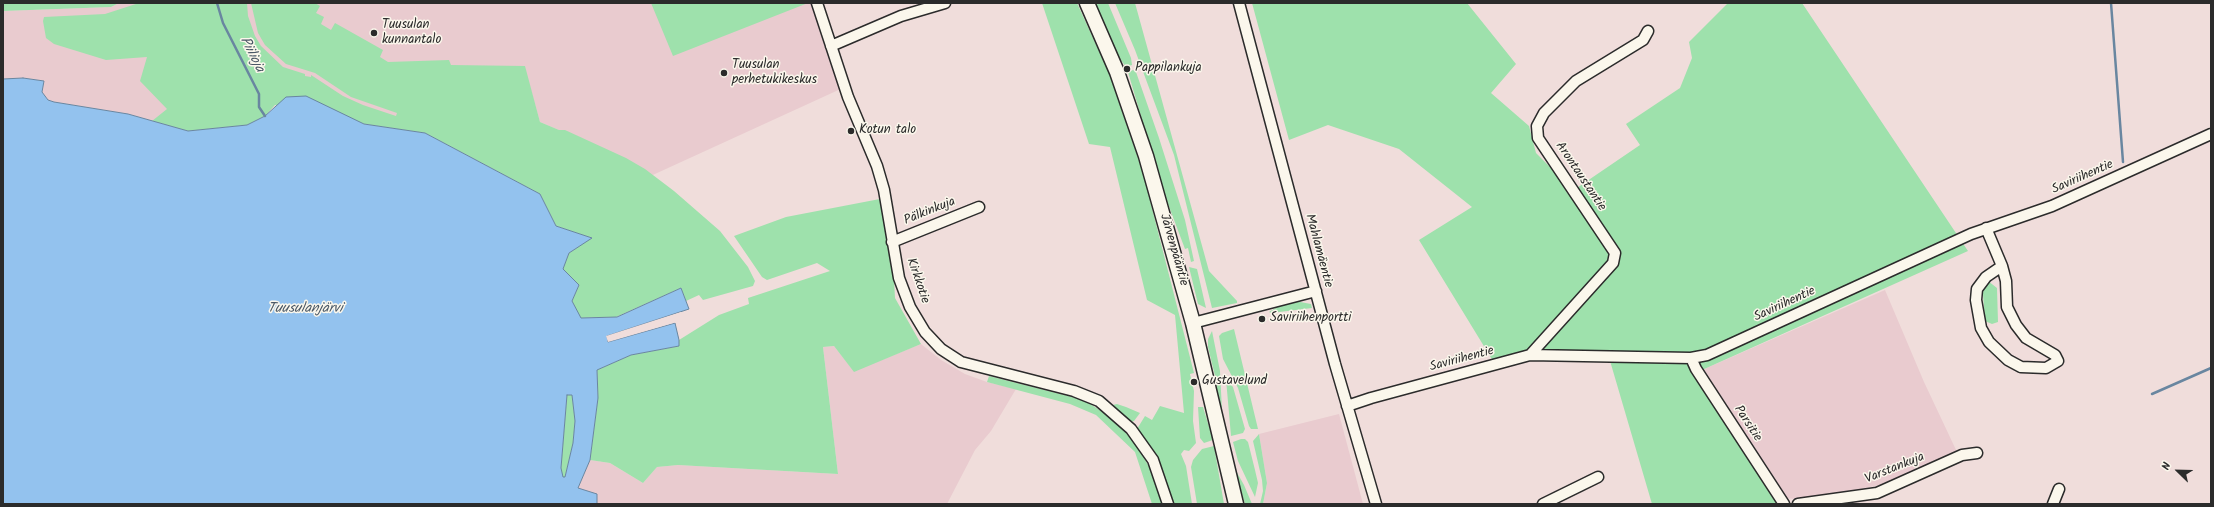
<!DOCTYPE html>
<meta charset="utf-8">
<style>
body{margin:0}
#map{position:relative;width:2214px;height:507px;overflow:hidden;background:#f0dddb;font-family:Kalam,sans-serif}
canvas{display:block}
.frame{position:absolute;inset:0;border:4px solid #2b2b2b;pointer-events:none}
.north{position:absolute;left:2158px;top:451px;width:40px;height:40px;-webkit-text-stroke:3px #fbf7ec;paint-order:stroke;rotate:293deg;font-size:11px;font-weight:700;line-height:16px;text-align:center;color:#2b2b2b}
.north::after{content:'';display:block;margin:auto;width:14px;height:18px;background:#2b2b2b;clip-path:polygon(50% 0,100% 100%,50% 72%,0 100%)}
</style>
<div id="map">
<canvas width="2214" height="507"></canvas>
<div class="frame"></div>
<div class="north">N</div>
</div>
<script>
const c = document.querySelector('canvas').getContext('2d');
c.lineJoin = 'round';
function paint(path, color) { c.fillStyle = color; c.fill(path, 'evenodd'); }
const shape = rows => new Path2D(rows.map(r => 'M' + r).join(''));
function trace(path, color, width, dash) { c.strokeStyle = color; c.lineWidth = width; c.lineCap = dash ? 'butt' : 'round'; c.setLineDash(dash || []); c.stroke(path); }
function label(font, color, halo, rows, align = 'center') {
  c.font = font + ' Kalam,sans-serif'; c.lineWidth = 3; c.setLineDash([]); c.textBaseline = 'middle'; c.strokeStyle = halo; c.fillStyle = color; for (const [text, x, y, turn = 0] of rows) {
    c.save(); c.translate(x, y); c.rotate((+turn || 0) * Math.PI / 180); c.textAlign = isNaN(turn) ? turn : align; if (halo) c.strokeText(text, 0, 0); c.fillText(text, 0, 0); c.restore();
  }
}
const built = shape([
 [119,3,820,3,845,87,644,179,596,146,540,122,524,66,425,133,341,115,275,105,188,131,128,114,54,102,48,100,42,92,44,81,23,78,3,79,3,11,111,7],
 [1885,290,1924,382,1957,452,1889,483,1808,500,1784,498,1702,370],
 [921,344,941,360,965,374,987,382,1016,389,991,431,975,450,947,504,597,504,596,494,578,488,590,460,610,463,643,483,657,467,678,465,838,474,823,347,834,346,854,371],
 [1339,414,1363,504,1263,504,1267,483,1259,434]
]);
const green = shape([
 [3,3,119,3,111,7,3,11],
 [139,3,247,3,248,16,255,36,261,46,283,67,305,74,305,76,311,77,311,75,343,96,363,105,396,116,397,113,351,97,315,73,286,64,265,45,258,33,251,3,315,3,320,6,316,13,324,17,321,24,331,30,335,23,383,50,380,57,388,62,449,60,451,65,525,66,540,122,559,130,565,130,626,158,645,169,674,191,720,231,748,267,755,281,753,286,703,300,699,295,686,301,681,288,616,317,580,318,572,301,579,285,562,269,569,253,591,238,556,226,540,194,425,133,364,124,341,115,275,105,265,116,247,125,188,131,152,121,167,109,140,81,147,57,106,60,54,44,46,38,43,21,44,17,105,14],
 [651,3,808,3,673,56],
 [1042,3,1077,3,1109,73,1143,173,1194,373,1190,374,1194,391,1193,421,1196,443,1189,451,1184,450,1181,454,1186,466,1192,504,1172,504,1164,474,1137,429,1145,416,1152,420,1160,406,1184,413,1175,315,1147,300,1110,147,1089,144],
 [1093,3,1108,3,1131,58,1132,65,1126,67,1114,51],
 [1115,3,1135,3,1209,271,1237,301,1237,303,1212,308,1174,155,1135,50],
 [1252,3,1467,3,1516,64,1491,93,1529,126,1536,153,1553,170,1568,194,1640,145,1626,124,1680,88,1692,58,1689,42,1728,3,1802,3,1968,251,1702,370,1782,504,1652,504,1608,354,1493,361,1419,240,1472,207,1399,149,1328,125,1289,140],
 [1133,70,1136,72,1159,138,1185,220,1194,261,1191,262,1188,248,1185,249,1162,188,1128,72],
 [885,198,892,242,895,298,921,344,854,372,834,346,823,347,838,474,678,465,657,467,643,483,610,463,590,460,598,398,597,370,631,355,679,346,679,340,719,315,749,304,748,298,830,271,817,263,767,280,762,277,734,236,786,217],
 [1189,267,1197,269,1206,308,1198,304],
 [1988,281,1997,288,1998,322,1992,324,1985,321,1983,294,1984,284],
 [1295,301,1311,304,1312,308,1271,313,1269,312,1284,303],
 [1234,329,1258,429,1251,429,1249,426,1238,388,1223,359,1219,336,1222,333],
 [1212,331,1220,371,1222,411,1219,410,1216,380,1208,347,1208,339],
 [989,376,1084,400,1101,411,1120,426,1138,447,1153,474,1163,504,1152,504,1135,452,1096,415,1070,404,987,382],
 [1226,379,1233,387,1245,429,1243,433,1231,436],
 [567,395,572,395,575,421,573,443,565,477,562,478,561,468],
 [1117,404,1126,407,1140,413,1134,421,1131,422,1113,405],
 [1198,407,1203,407,1213,440,1204,443,1200,438],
 [1259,434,1267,483,1263,504,1260,504,1263,491,1262,480,1253,441],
 [1241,439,1245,439,1248,442,1255,470,1258,483,1255,497,1238,461,1233,442],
 [1214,446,1224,504,1197,504,1191,467,1193,460,1202,449],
 [1235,469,1244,485,1252,504,1245,504]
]);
const water = shape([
 [23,78,44,81,42,92,48,100,54,102,128,114,188,131,247,125,265,116,286,97,306,96,364,124,425,133,540,194,556,226,592,238,569,253,563,269,579,285,572,301,581,318,617,317,681,288,689,309,607,336,608,342,675,323,679,340,679,346,631,355,597,370,598,398,590,460,578,488,597,494,597,504,3,504,3,79,23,78],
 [567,395,572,395,575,421,573,443,565,477,563,477,561,468,567,395]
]);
const pier = shape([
 [681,312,682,314,609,337,610,339,675,321,677,322,608,342,606,336]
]);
const stream = shape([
 [217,3,223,23,259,94,259,107,265,116],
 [2111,3,2123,162],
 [2152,394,2211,368]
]);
const minor = shape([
 [817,3,848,97,877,166,884,190,899,278,910,307,925,332,941,349,961,362,1074,391,1099,401,1131,429,1153,460,1168,504],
 [1239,3,1335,364,1376,504],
 [831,46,901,16,945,3],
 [1986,228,2002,266,1986,277,1977,289,1976,300,1981,328,1989,342,2008,360,2021,367,2046,368,2058,361,2055,355,2026,338,2016,325,2007,307,2006,281,2002,266],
 [892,242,979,207],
 [1193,323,1316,291],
 [1530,355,1613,263,1615,253,1538,138,1537,126,1544,113,1576,81,1643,40,1648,31],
 [1691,358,1696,369,1784,504],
 [1347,406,1371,398,1530,355,1691,358,1707,355,1971,234,2052,206,2211,134],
 [1543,504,1598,477],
 [1798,504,1877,493,1962,455,1977,453],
 [2053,504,2059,489]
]);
const secondary = shape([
 [1087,3,1117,72,1146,156,1193,323,1236,504]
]);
const markers = [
 [374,33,4,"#2b2b2b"],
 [1127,69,4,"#2b2b2b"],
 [724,73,4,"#2b2b2b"],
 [851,131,4,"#2b2b2b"],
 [1262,319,4,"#2b2b2b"],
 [1194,382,4,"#2b2b2b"]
];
const poiNames = [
 ["Tuusulan",382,26],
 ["kunnantalo",382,41],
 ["Tuusulan",732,66],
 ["perhetukikeskus",732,81],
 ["Pappilankuja",1135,69],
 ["Kotun talo",859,131],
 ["Saviriihenportti",1270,319],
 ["Gustavelund",1202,382]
];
const streetNames = [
 ["Arontaustantie",1580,177,56],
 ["Saviriihentie",2083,178,-24],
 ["Pälkinkuja",930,212,-22],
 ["Järvenpääntie",1173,250,74],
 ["Mahlamäentie",1318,251,75],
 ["Kirkkotie",917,281,71],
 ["Saviriihentie",1785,305,-25],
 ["Saviriihentie",1462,360,-15],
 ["Parsitie",1747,424,57],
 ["Varstankuja",1895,469,-22]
];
const waterNames = [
 ["Piilioja",251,55,63],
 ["Tuusulanjärvi",305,310]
];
paint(built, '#e9cbcf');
paint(green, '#9ee1ac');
paint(water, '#93c2ee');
trace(water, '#6986a0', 1);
paint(pier, '#f0dddb');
trace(stream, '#6986a0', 2.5);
trace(minor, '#2b2b2b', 13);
trace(secondary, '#2b2b2b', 17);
trace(minor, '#fbf7ec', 10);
trace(secondary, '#fbf7ec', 14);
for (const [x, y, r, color] of markers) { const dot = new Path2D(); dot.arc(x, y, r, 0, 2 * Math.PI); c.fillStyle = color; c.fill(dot); trace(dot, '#fbf7ec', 1.5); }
label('13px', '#2b2b2b', '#fbf7ec', poiNames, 'left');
label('13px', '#2b2b2b', '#fbf7ec', streetNames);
label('italic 14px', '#4a5866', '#fbf7ec', waterNames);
</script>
